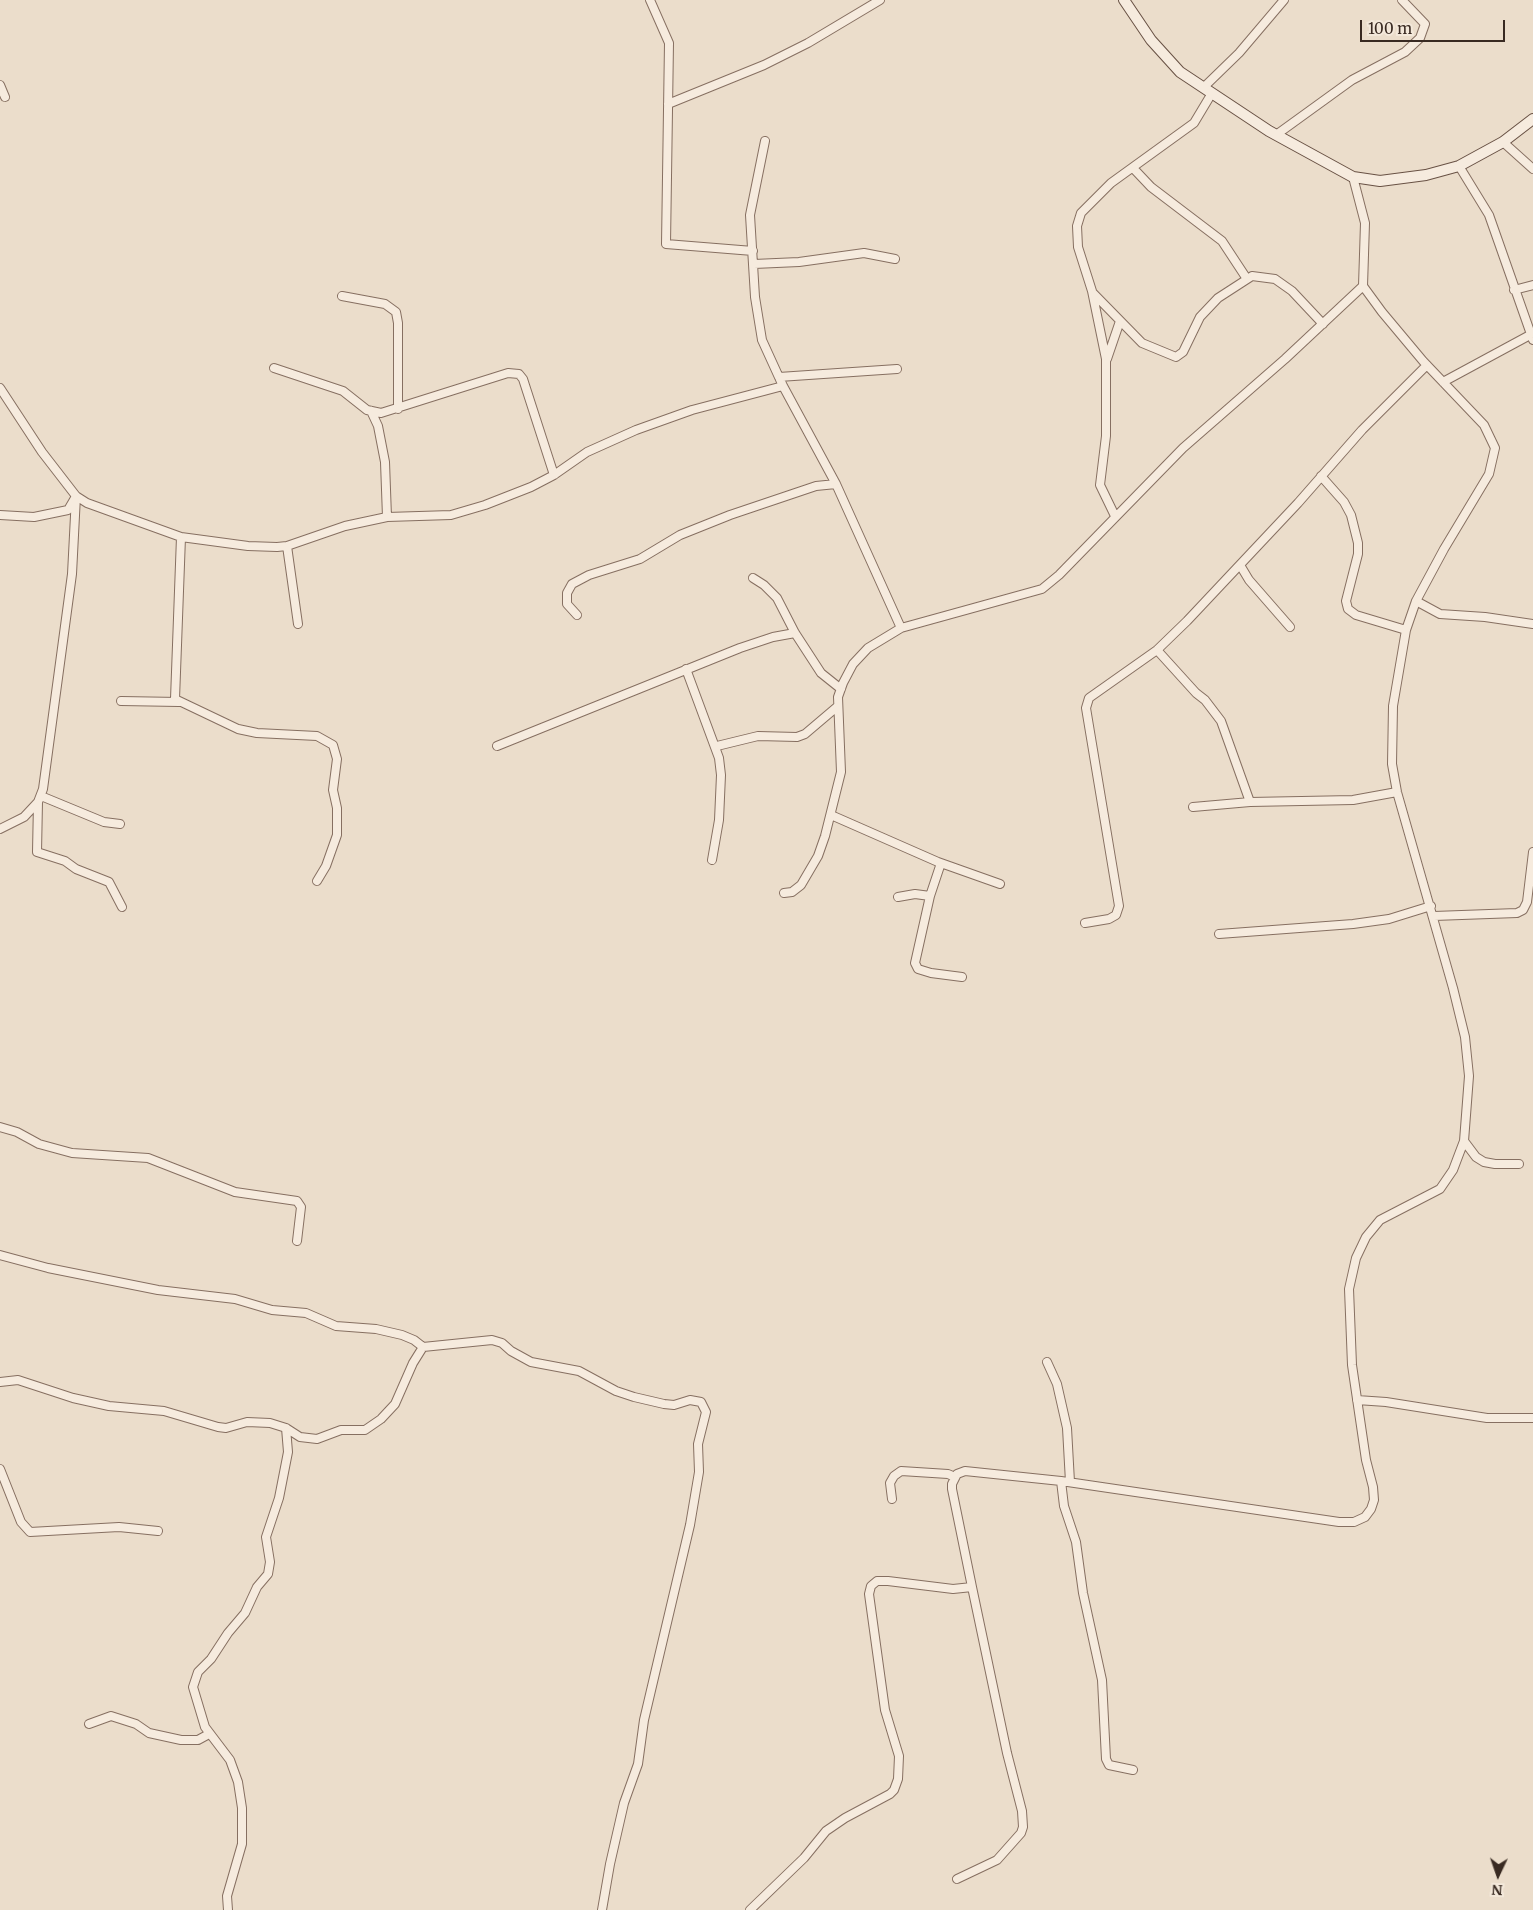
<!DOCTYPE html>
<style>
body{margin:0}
#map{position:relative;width:1533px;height:1910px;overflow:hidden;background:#ebddcb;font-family:Merriweather,serif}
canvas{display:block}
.north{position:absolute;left:1473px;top:1850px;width:50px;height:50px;-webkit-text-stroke:4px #f3e8da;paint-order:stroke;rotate:183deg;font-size:14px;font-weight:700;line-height:20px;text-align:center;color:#392a22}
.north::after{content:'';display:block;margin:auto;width:18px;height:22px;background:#392a22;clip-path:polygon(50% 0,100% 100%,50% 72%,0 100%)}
.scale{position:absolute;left:1360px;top:20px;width:145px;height:22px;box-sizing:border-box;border:2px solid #392a22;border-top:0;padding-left:6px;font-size:15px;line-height:18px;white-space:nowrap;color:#392a22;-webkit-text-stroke:4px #f3e8da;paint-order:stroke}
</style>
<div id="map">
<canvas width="1533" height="1910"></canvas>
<div class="north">N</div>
<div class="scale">100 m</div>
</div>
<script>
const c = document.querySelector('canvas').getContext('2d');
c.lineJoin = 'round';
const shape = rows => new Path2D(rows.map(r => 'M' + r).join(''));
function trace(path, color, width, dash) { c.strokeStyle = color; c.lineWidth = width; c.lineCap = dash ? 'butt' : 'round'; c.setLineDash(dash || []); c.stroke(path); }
const minor = shape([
 [650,0,669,43,666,244,753,251],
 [0,85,5,97],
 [1204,87,1239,53,1284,0],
 [668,104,764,65,808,43,880,0],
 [1276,135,1352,80,1405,52,1420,38,1425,24,1402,0],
 [765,141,750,215,755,297,762,340,783,386,836,484,901,628],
 [1503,142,1533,169],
 [1459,166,1489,215,1533,340],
 [1133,168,1151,187,1222,241,1247,279],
 [754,264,799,262,864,253,895,259],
 [1514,290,1533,285],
 [1093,293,1142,343,1176,357,1183,352,1200,317,1218,298,1252,276,1275,279,1292,291,1323,324],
 [342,296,385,304,396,312,398,323,398,409],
 [1107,359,1120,321],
 [274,368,343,391,367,410,381,413,508,373,519,374,523,379,554,475],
 [779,377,897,369],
 [1443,382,1530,335],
 [0,388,42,452,76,496,87,503,181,537,248,546,277,547,287,546,345,526,387,517,451,515,485,505,531,487,554,475,587,452,636,430,692,410,783,386],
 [371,411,378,426,385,462,387,517],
 [1321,476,1344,502,1351,515,1358,543,1358,554,1346,601,1348,609,1356,615,1406,630],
 [0,515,34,517,68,510,75,498],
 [1115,516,1100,485,1106,436,1106,359,1092,291,1078,247,1077,226,1081,213,1111,183,1194,123,1212,93],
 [181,537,175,699,238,729,257,733,317,736,333,745,337,759,333,790,337,808,337,835,326,866,317,881],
 [287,546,298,624],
 [1240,565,1249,580,1290,627],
 [753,578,764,585,777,598,795,633,821,673,841,689],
 [1416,601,1440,614,1485,617,1533,624],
 [577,615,567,604,567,593,572,584,589,575,640,559,680,535,730,515,816,486,836,484],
 [1157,650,1196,693,1205,700,1221,721,1250,802],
 [686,669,719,758,721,775,719,820,712,860],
 [121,701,179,702],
 [497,746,740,648,773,637,795,633],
 [717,746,758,736,797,737,805,734,838,706],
 [41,796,104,822,120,824],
 [38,802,37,852,65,861,76,869,109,882,122,907],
 [1193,807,1250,802,1353,800,1397,792],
 [831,815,938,862,1000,884],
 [0,829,24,817,38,802,43,789,72,574,76,496],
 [941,863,930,896,915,963,918,969,931,973,962,977],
 [784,893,792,892,801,885,818,856,825,836,841,772,838,697,843,683,853,664,868,648,901,628,1042,589,1059,575,1183,448,1285,359,1363,286],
 [898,897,915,894,930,896],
 [1434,916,1517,913,1523,910,1527,902,1533,852],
 [1085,923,1109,919,1116,915,1119,906,1086,708,1089,698,1157,650,1187,621,1298,503,1362,430,1427,365],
 [1219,934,1353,924,1389,919,1431,906],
 [0,1127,17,1132,39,1144,72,1153,148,1158,235,1192,297,1201,301,1207,297,1241],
 [1464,1141,1476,1157,1484,1162,1495,1164,1519,1164],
 [0,1255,48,1268,158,1290,235,1299,272,1310,306,1313,336,1326,376,1329,402,1335,414,1340,423,1347],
 [1047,1362,1057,1384,1067,1428,1070,1482],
 [0,1382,18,1380,73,1398,109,1406,164,1411,218,1427,226,1428,247,1422,270,1423,286,1428,300,1437,317,1439,341,1430,365,1430,381,1419,395,1404,413,1363,423,1347,492,1340,502,1343,511,1351,531,1362,579,1371,616,1391,634,1397,664,1404,674,1405,690,1400,701,1402,706,1412,698,1444,699,1472,690,1525,644,1720,638,1764,624,1803,610,1864,602,1910],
 [1357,1400,1386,1402,1487,1418,1533,1418],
 [0,1469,21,1522,30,1532,119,1527,158,1531],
 [1061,1481,1064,1506,1076,1542,1083,1593,1102,1680,1106,1759,1109,1765,1133,1770],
 [892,1499,890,1483,894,1476,901,1471,948,1474,955,1477],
 [89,1724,111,1716,136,1724,149,1733,181,1740,198,1740,209,1734],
 [957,1879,997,1860,1021,1833,1023,1827,1022,1811,1007,1753,972,1587],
 [228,1910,227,1896,242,1844,242,1808,238,1782,230,1760,205,1727,193,1687,198,1672,211,1659,228,1633,245,1613,257,1587,268,1574,270,1562,266,1537,279,1498,288,1452,286,1428],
 [750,1910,804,1858,826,1831,845,1818,890,1794,894,1790,898,1779,899,1756,885,1710,869,1594,871,1586,877,1581,888,1581,953,1589,972,1587,952,1489,952,1484,957,1474,965,1471,1061,1481,1339,1522,1354,1522,1365,1517,1371,1509,1374,1500,1373,1487,1366,1460,1352,1365,1349,1289,1356,1258,1366,1237,1380,1220,1440,1189,1453,1170,1464,1141,1469,1076,1465,1037,1453,988,1397,792,1392,764,1393,706,1406,630,1416,601,1444,549,1489,474,1495,448,1484,425,1423,361,1382,312,1363,286,1365,223,1353,177]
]);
const secondary = shape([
 [1124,0,1151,40,1180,72,1269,131,1353,177,1380,181,1426,175,1459,166,1503,142,1533,119]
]);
trace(minor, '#866f61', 10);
trace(secondary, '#685144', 12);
trace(minor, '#f6ebde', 8);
trace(secondary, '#f6ebde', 10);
</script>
